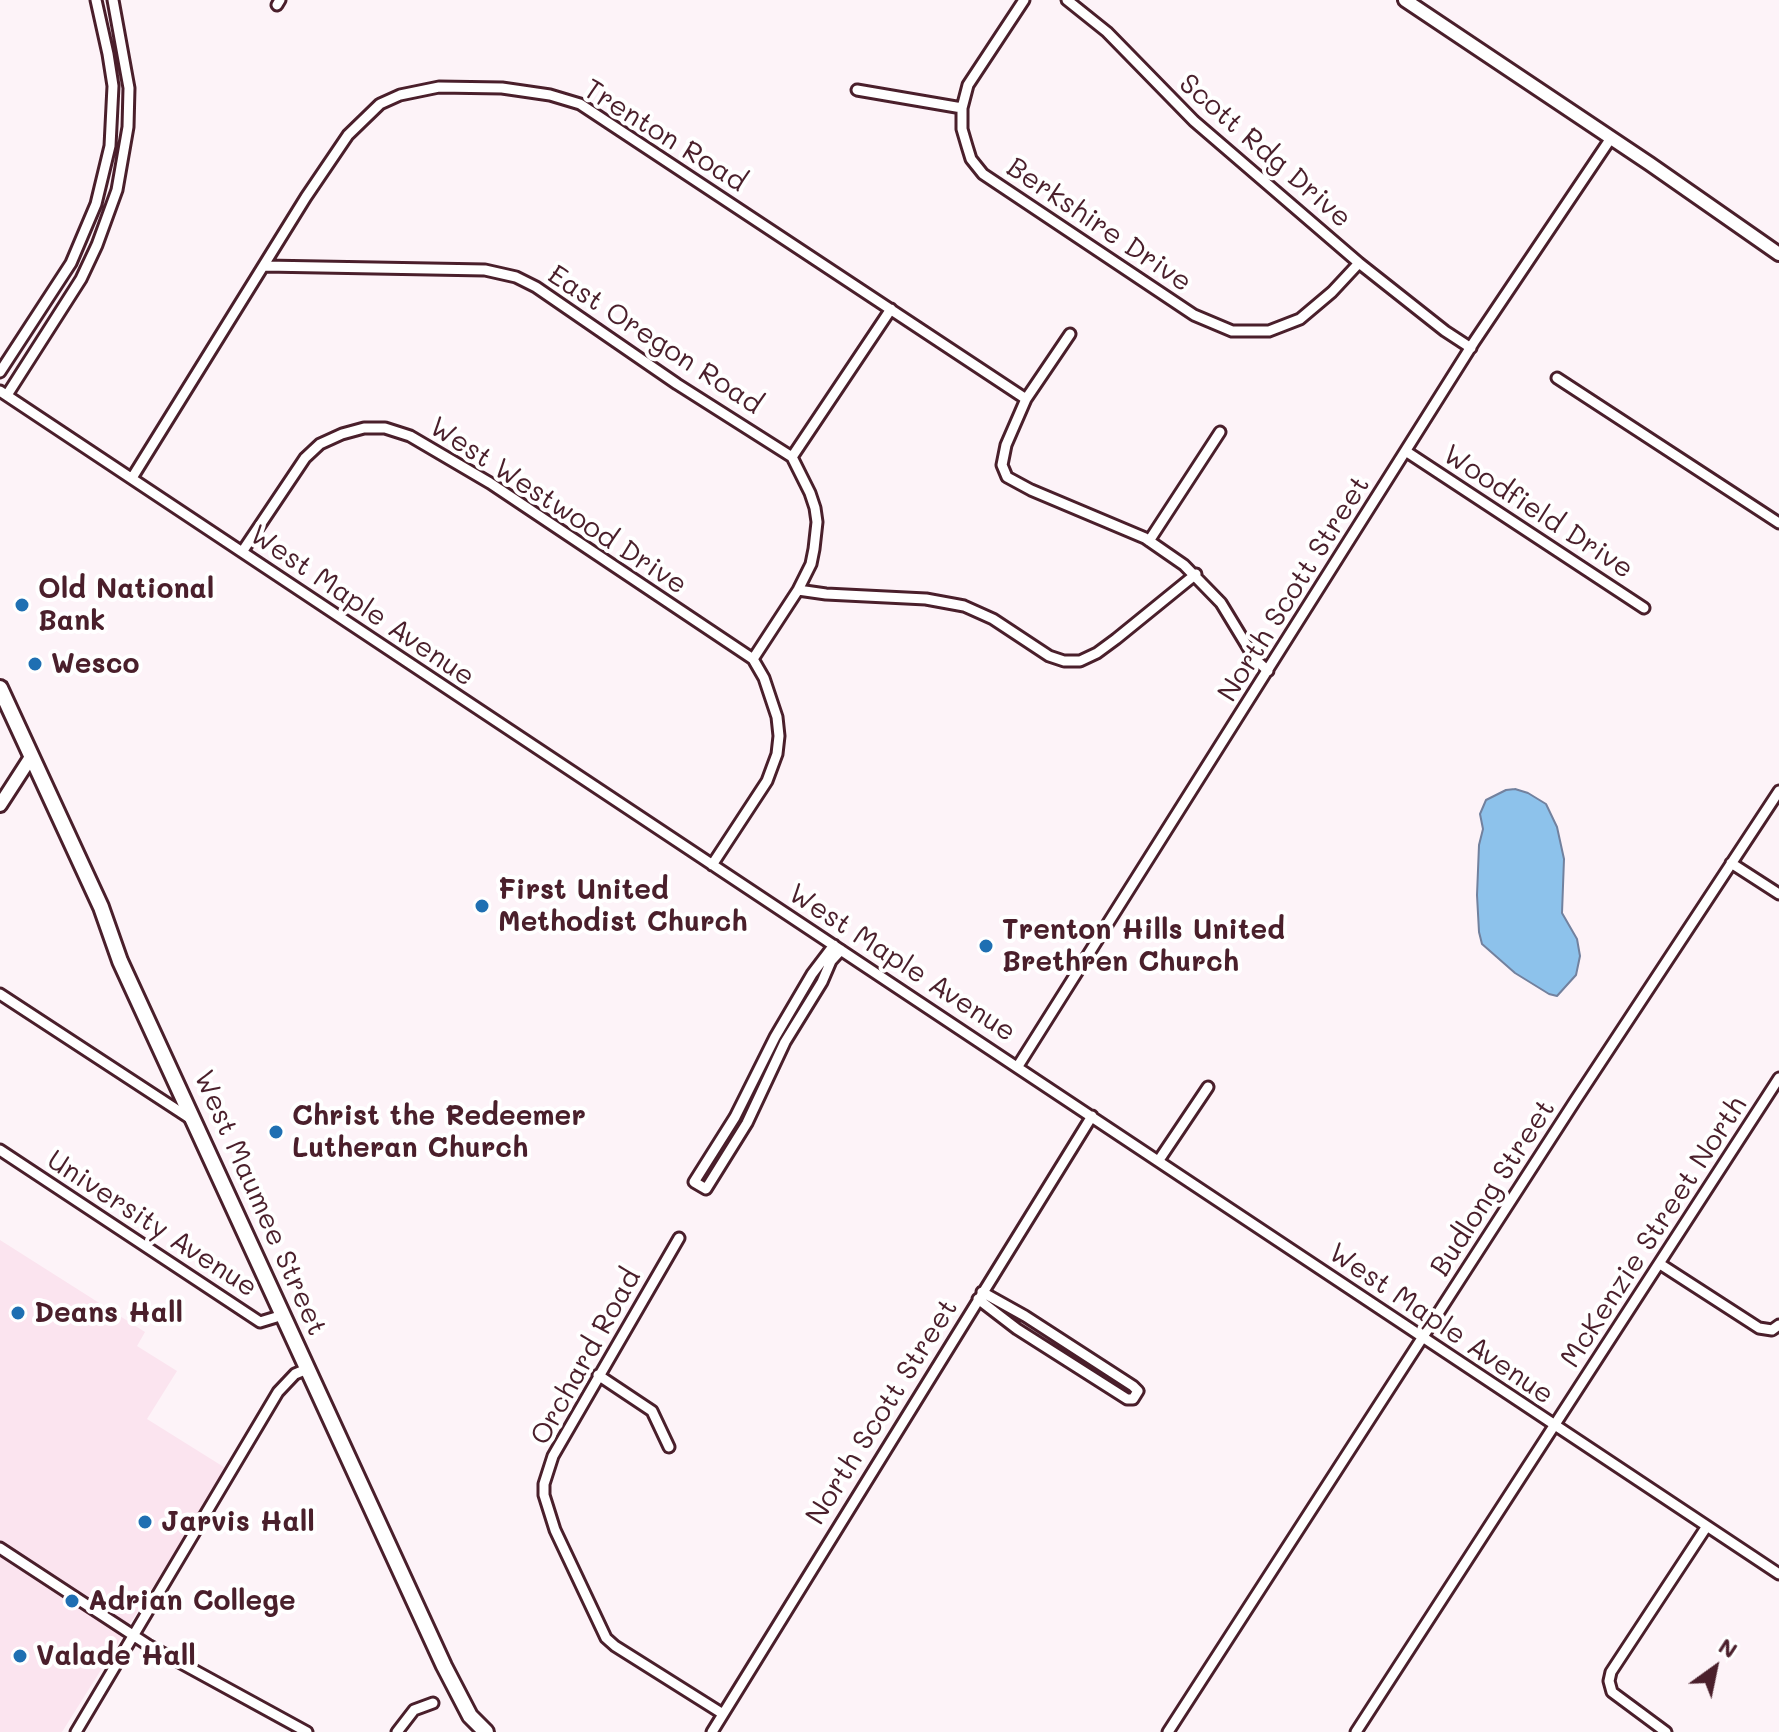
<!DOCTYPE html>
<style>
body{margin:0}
#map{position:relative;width:1779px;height:1732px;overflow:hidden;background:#fdf3f8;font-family:Mali,sans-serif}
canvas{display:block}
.north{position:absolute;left:1675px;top:1628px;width:80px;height:80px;-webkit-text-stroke:6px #fff;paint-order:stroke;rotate:33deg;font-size:22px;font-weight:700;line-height:32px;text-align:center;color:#4a1f2b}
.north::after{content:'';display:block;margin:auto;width:28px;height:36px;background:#4a1f2b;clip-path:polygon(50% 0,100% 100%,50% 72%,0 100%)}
</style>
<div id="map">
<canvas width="1779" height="1732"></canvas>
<div class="north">N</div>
</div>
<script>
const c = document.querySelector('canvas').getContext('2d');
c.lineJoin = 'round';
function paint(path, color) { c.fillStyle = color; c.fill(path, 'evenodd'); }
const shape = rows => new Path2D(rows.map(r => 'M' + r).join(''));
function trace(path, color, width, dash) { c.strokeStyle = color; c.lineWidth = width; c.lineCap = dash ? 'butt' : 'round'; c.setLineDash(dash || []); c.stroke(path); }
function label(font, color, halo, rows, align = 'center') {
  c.font = font + ' Mali,sans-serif'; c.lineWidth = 8; c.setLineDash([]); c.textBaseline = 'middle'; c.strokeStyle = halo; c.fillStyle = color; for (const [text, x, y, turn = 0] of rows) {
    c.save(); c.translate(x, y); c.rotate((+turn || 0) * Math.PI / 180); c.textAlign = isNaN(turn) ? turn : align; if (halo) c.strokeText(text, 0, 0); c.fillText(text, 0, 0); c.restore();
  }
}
const built = shape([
 [0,1240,145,1332,137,1346,177,1371,147,1419,227,1469,62,1732,0,1732]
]);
const water = shape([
 [1515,789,1528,793,1546,804,1557,827,1564,859,1562,913,1577,939,1580,956,1576,975,1557,996,1549,994,1515,973,1482,944,1479,932,1477,895,1479,845,1483,829,1480,814,1486,800,1506,790,1515,789]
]);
const street = shape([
 [1024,0,968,85,962,108,962,129,967,146,971,159,983,174,1194,315,1232,331,1269,331,1300,319,1332,292,1359,263],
 [1067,0,1107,32,1194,121,1359,263,1445,331,1471,348],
 [277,5,280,0],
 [857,90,962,108],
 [265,266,485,270,516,277,536,287,677,384,792,457,810,493,815,508,817,522,814,549,811,564,798,590,753,659],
 [1070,334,1026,399,1006,445,1002,465,1007,477,1031,490,1145,538,1184,565,1221,603,1255,659,1268,671],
 [0,372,71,263,96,204,110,146,113,86,108,54,96,0],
 [1557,378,1779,523],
 [0,391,1779,1574],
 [7,395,81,279,97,245,117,190,128,127,129,88,113,0],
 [1407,452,1644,608],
 [792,457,891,309],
 [132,478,306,197,348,135,380,104,400,95,439,87,502,88,550,95,580,104,1026,399],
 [1149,541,1220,432],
 [242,552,305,458,320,444,342,434,364,428,385,428,410,436,490,483,753,659,764,678,777,717,779,736,777,754,767,781,712,865],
 [798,590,826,594,926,599,964,606,993,619,1049,656,1064,661,1080,661,1097,653,1116,639,1196,574],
 [1731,863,1779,894],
 [834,945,812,974,775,1037,735,1117,694,1182,706,1189,747,1123,785,1042,822,982,831,961,841,950],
 [0,994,191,1119],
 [1018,1066,1474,342,1611,138],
 [0,1150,260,1322,283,1315],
 [1159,1160,1208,1087],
 [679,1238,553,1456,544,1484,544,1495,555,1530,606,1638,615,1646,723,1714],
 [1660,1264,1759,1328,1772,1330,1779,1325],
 [978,1299,1017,1329,1127,1399,1133,1399,1138,1391,1133,1386,1025,1316,982,1292],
 [598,1375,652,1411,669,1447],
 [0,1548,148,1645,307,1732],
 [76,1732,278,1392,295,1374,307,1369],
 [397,1732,414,1710,433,1703],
 [712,1732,1092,1116],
 [1168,1732,1575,1101,1779,791],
 [1356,1732,1779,1078],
 [1666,1732,1612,1692,1609,1681,1611,1672,1707,1526]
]);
const secondary = shape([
 [1405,0,1650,164,1779,254],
 [0,805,31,757]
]);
const primary = shape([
 [0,688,101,907,120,961,444,1666,470,1716,486,1732]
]);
const markers = [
 [22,605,8,"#1f6fb2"],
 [35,664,8,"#1f6fb2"],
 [482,906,8,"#1f6fb2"],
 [986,946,8,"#1f6fb2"],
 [276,1132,8,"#1f6fb2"],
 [18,1313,8,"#1f6fb2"],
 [145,1522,8,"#1f6fb2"],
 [72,1601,8,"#1f6fb2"],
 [20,1656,8,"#1f6fb2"]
];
const streetNames = [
 ["Trenton Road",665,136,32],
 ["Scott Rdg Drive",1265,151,41],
 ["Berkshire Drive",1099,225,34],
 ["East Oregon Road",655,340,33],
 ["West Westwood Drive",558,506,33],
 ["Woodfield Drive",1538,512,33],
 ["North Scott Street",1294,589,-58],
 ["West Maple Avenue",362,606,34],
 ["West Maple Avenue",902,963,33],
 ["Budlong Street",1493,1188,-57],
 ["West Maumee Street",260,1203,66],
 ["University Avenue",152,1224,33],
 ["McKenzie Street North",1654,1232,-57],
 ["West Maple Avenue",1441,1324,34],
 ["Orchard Road",586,1357,-61],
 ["North Scott Street",882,1412,-58]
];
const poiNames = [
 ["Old National",38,589],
 ["Bank",38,621],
 ["Wesco",51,664],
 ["First United",498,890],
 ["Methodist Church",498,922],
 ["Trenton Hills United",1002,930],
 ["Brethren Church",1002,962],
 ["Christ the Redeemer",292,1116],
 ["Lutheran Church",292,1148],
 ["Deans Hall",34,1313],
 ["Jarvis Hall",161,1522],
 ["Adrian College",88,1601],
 ["Valade Hall",36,1656]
];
paint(built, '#fbe4ef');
paint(water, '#8dc2eb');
trace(water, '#72819e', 2);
trace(street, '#4a1f2b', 15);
trace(secondary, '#4a1f2b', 18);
trace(primary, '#4a1f2b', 20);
trace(street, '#fff', 9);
trace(secondary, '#fff', 12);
trace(primary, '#fff', 14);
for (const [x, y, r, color] of markers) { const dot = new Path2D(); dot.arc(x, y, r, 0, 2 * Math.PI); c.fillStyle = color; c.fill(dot); trace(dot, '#fff', 3); }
label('28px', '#4a1f2b', '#fff', streetNames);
label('bold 28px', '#4a1f2b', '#fff', poiNames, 'left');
</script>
